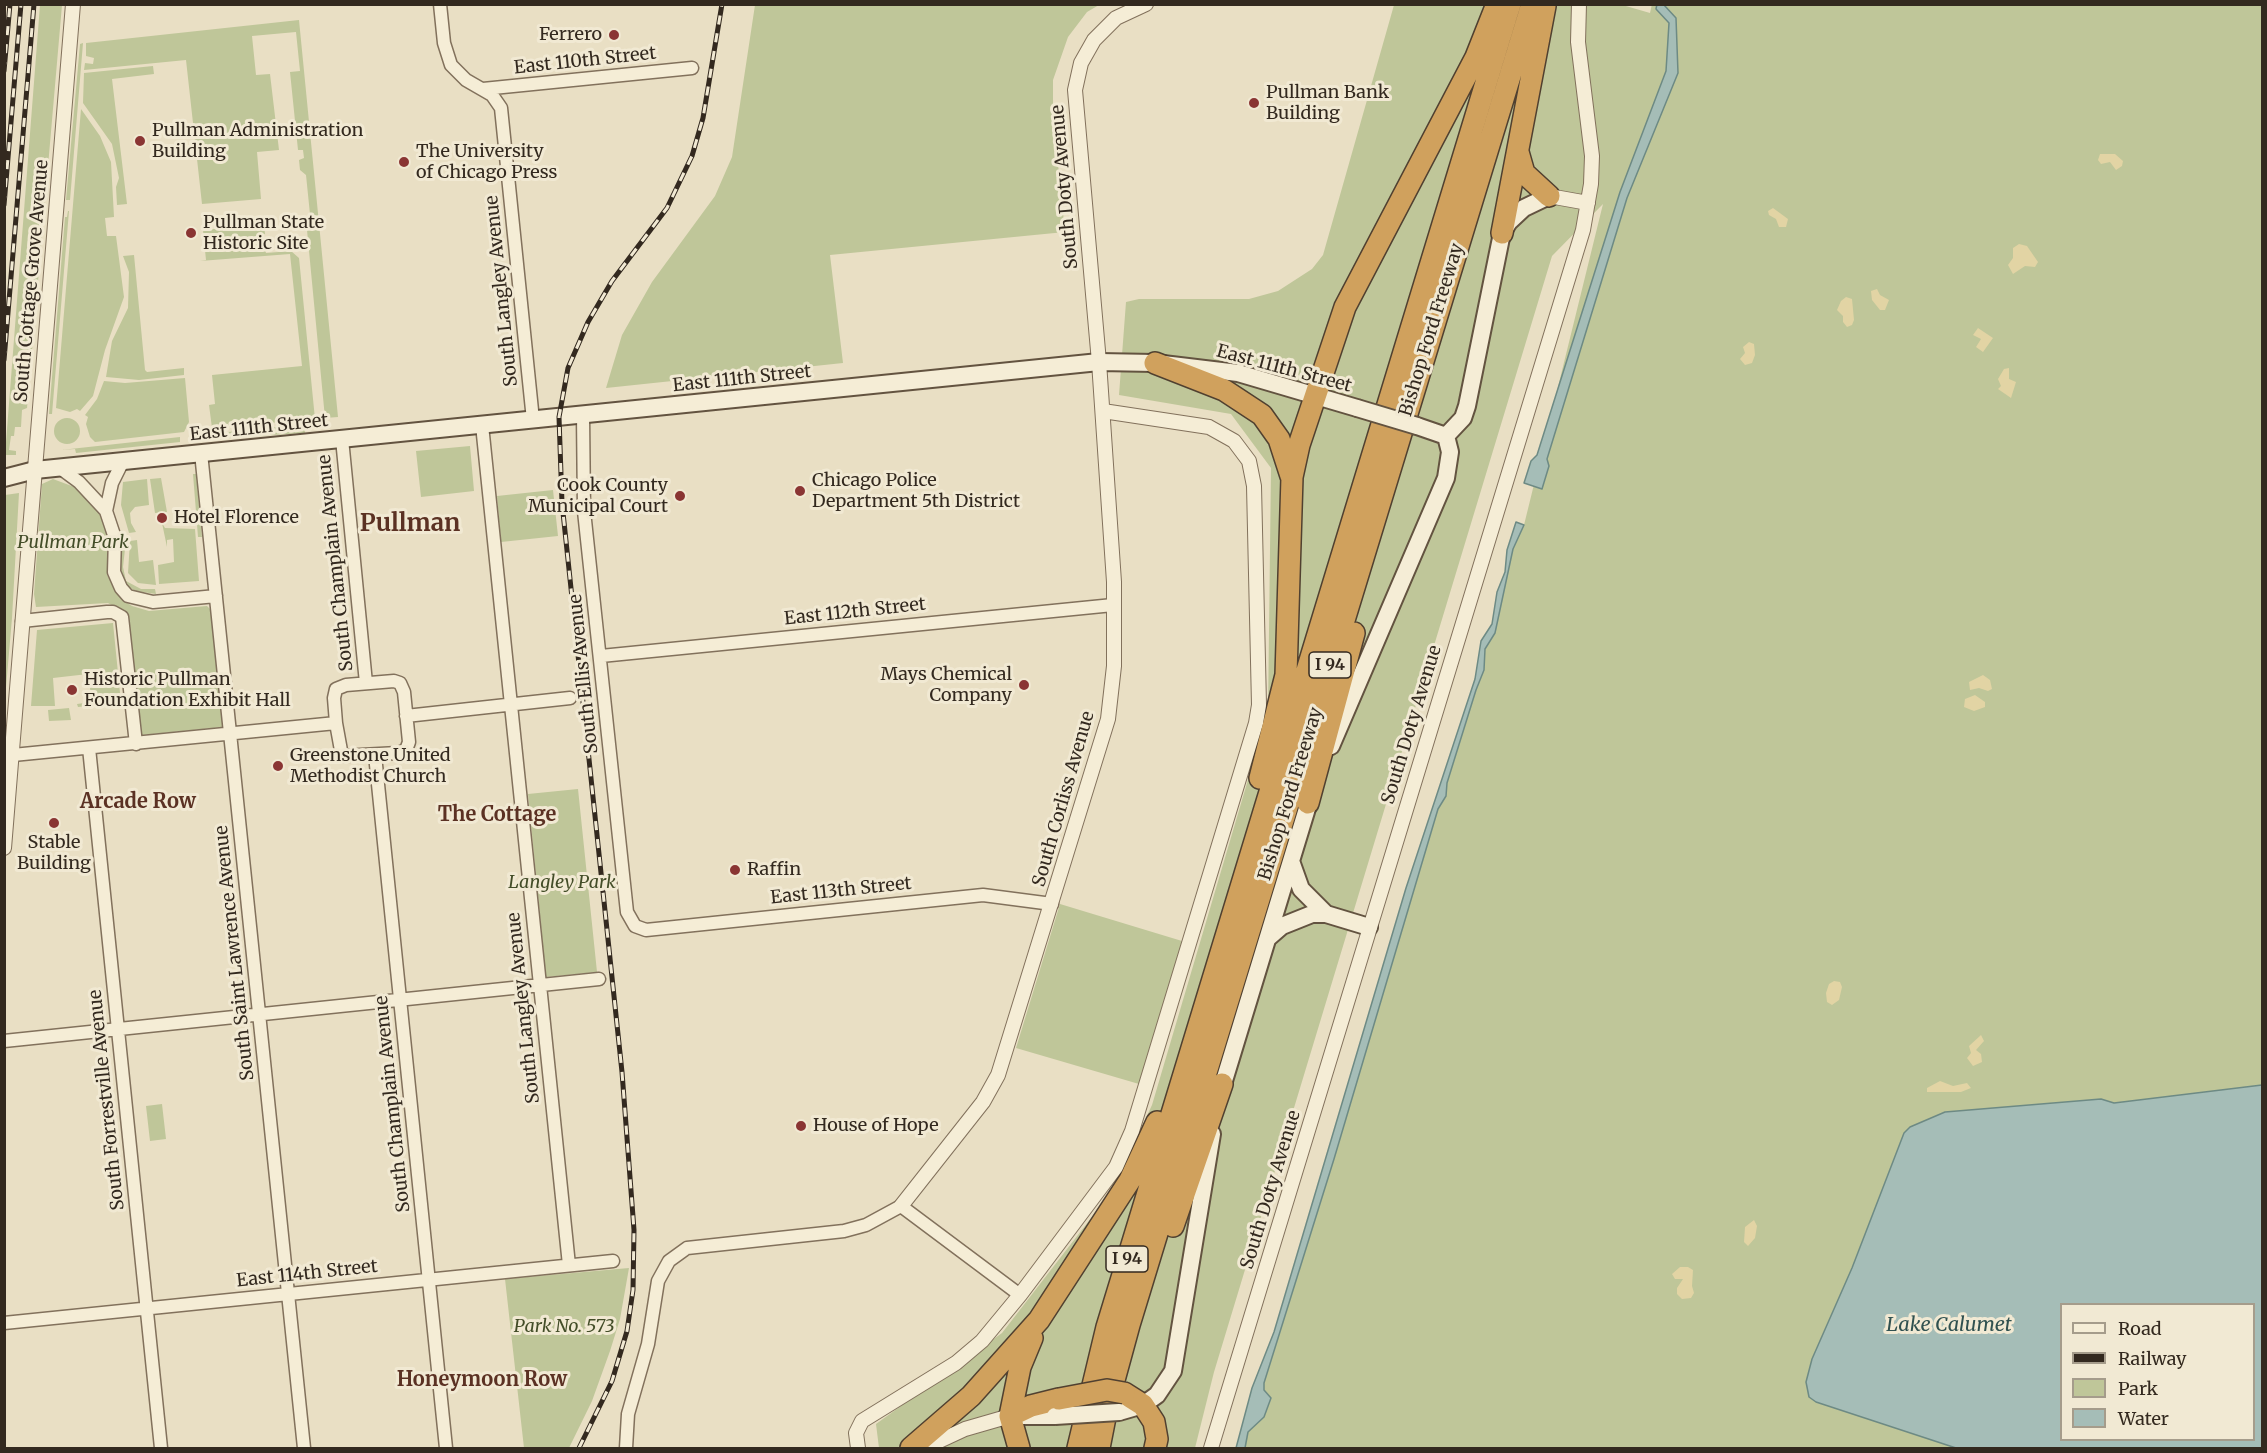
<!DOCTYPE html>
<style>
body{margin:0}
#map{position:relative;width:2267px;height:1453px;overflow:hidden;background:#e9dfc4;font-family:Merriweather,serif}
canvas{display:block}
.frame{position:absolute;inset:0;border:6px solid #33291f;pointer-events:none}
.legend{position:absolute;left:2060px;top:1303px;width:195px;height:138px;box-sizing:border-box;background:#f1e9d3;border:2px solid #a59c8b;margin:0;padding:8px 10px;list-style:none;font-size:18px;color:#33291f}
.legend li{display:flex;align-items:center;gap:12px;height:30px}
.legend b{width:30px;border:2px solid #a59c8b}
</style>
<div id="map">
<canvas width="2267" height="1453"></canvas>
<div class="frame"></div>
<ul class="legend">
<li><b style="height:8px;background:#f5edd6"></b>Road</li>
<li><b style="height:8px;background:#33291f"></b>Railway</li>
<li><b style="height:16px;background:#bfc699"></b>Park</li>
<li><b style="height:16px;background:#a5bdb7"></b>Water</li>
</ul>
</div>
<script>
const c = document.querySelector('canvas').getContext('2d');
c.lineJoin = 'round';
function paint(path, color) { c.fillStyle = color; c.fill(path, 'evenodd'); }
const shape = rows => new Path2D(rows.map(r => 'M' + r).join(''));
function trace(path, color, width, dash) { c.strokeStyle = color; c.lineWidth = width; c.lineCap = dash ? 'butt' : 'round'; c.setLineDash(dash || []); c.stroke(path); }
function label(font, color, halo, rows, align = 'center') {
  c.font = font + ' Merriweather,serif'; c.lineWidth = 6; c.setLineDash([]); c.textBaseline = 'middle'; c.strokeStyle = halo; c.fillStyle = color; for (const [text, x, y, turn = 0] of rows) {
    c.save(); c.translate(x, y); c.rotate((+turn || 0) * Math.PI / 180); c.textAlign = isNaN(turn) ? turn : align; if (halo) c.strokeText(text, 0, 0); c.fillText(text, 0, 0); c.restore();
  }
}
const green = shape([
 [1619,4,1650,13,1652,4,2262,5,2262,1085,2114,1103,2101,1099,1945,1112,1904,1133,1852,1268,1812,1359,1902,1430,1956,1448,1245,1448,1248,1432,1264,1417,1271,1398,1264,1390,1264,1383,1334,1159,1438,809,1446,796,1447,783,1476,690,1484,670,1485,649,1495,633,1513,549,1524,525,1603,204,1552,256,1214,1372,1195,1448,879,1448,876,1424,1002,1333,1112,1191,1152,1105,1268,712,1271,468,1231,414,1119,395,1126,302,1139,299,1249,299,1278,291,1312,269,1323,255,1394,5],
 [40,5,62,5,27,408,22,410,21,427,15,427,14,436,11,436,9,450,16,451,16,455,5,455],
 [755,5,1099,5,1087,12,1068,37,1053,80,1053,115,1065,232,830,255,843,363,606,388,622,335,652,282,715,196,732,157],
 [299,20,338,417,325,418,307,230,311,224,306,175,300,170,299,160,304,158,303,150,298,150,290,72,300,71,296,32,252,36,256,75,270,74,279,150,257,152,261,199,202,204,186,60,84,70,85,63,93,64,94,58,86,56,86,43],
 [83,43,70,200,66,200,80,44],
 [153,66,154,74,112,79,127,204,117,205,116,187,119,178,112,144,83,103,84,73],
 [81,109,100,136,111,162,114,217,105,218,107,236,116,236,124,297,105,350,93,396,80,411,77,409,70,412,56,408],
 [68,211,69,211,52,414,49,414,65,217,67,217],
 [264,224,265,234,261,235,266,253,291,251,299,258,315,419,212,428,209,405,215,404,212,375,302,366,290,254,200,261,206,260,203,230,236,227,237,231],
 [134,255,145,370,147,372,184,368,184,375,139,380,106,377,112,341,128,308,129,272,123,256],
 [185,378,189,422,184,432,95,442,90,437,86,424,88,417,85,415,97,399,104,381,125,383],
 '54 431a13 13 0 1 1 26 0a13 13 0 1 1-26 0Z',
 [304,424,305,433,219,438,219,433],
 [180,437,180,442,76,453,75,449,61,450],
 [470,446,474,491,421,497,416,451],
 [193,474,196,474,202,537,198,537],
 [161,478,167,512,155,513,150,479],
 [53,479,77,488,95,504,107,531,107,575,121,599,132,606,149,611,207,606,211,610,223,727,142,735,128,615,108,603,36,607,34,594,42,484],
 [147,479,149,505,135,507,130,513,131,523,136,532,129,533,121,505,123,482],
 [553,490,558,536,501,542,497,496],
 [19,493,12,618,5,699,5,495],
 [162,523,165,528,195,529,199,581,159,584,158,565,174,562,173,539,167,540,167,547],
 [137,540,139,562,153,560,156,585,138,583,128,573,130,541],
 [119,549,125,549,123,567,126,581,141,589,155,589,156,594,136,591,125,585,118,573],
 [113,623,121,703,78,707,77,704,92,702,88,674,53,678,55,706,31,706,37,630],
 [69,708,71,720,49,721,48,710],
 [578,789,597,972,546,977,528,794],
 [1060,904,1182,941,1139,1084,1016,1048],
 [162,1104,166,1139,150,1141,146,1106],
 [629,1268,620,1319,610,1351,592,1401,569,1448,524,1448,505,1279]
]);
const sand = shape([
 [2100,154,2115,154,2123,161,2122,166,2116,170,2110,162,2101,164,2098,160],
 [1773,208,1788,219,1786,227,1779,227,1776,219,1769,215,1768,211],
 [2019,244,2027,246,2038,262,2035,267,2025,266,2013,274,2008,265,2013,258,2013,248],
 [1877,289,1880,295,1889,300,1885,310,1880,310,1872,300,1871,291],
 [1846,297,1852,299,1854,320,1852,325,1847,327,1843,322,1843,316,1837,310,1841,301],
 [1978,328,1993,338,1983,352,1976,347,1981,339,1973,335],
 [1749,342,1754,344,1755,355,1752,363,1745,365,1740,359,1745,353,1743,347],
 [2009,368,2009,379,2016,382,2011,398,1998,389,2001,386,1998,379,2004,369],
 [1983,675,1990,680,1992,689,1988,691,1979,688,1970,690,1969,682],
 [1975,695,1985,702,1985,707,1974,711,1964,707,1965,699],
 [1834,981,1840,982,1842,987,1839,1000,1832,1005,1827,1002,1826,993,1829,984],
 [1981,1035,1984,1041,1976,1050,1981,1054,1982,1062,1973,1066,1967,1058,1971,1053,1969,1046],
 [1940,1081,1953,1086,1967,1083,1971,1088,1961,1092,1927,1092,1927,1088],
 [1754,1220,1757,1226,1755,1238,1748,1246,1744,1242,1745,1227],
 [1680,1267,1688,1267,1693,1270,1692,1286,1694,1293,1691,1298,1682,1299,1677,1294,1677,1288,1683,1279,1675,1279,1672,1274]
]);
const water = shape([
 [1657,4,1664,5,1676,18,1678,73,1627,198,1547,459,1549,466,1542,489,1524,483,1531,461,1537,455,1620,192,1666,71,1669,23,1656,9,1657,4],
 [1516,522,1524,525,1513,549,1495,633,1485,649,1484,670,1476,690,1447,783,1446,796,1438,809,1334,1159,1264,1383,1264,1390,1271,1398,1264,1417,1248,1432,1245,1448,1236,1448,1252,1388,1274,1332,1406,888,1475,679,1481,641,1492,624,1497,592,1505,572,1507,550,1516,522],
 [2262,1085,2262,1448,1956,1448,1816,1402,1809,1397,1806,1382,1812,1359,1852,1268,1904,1133,1910,1127,1945,1112,2101,1099,2114,1103,2262,1085],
 [2254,1304,2254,1440,2062,1440,2062,1304,2254,1304]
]);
const minor = shape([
 [440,4,444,43,451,65,466,80,492,95,501,108,533,420],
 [483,89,692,68],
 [583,415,584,511,627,912,635,926,646,930,983,895,1052,904],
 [482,425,569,1265],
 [342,439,366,683],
 [201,453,304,1448],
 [60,468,79,482,106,511,115,538,114,572,121,588,128,596,153,602,216,596],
 [106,511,112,483,123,461],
 [22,621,107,612,113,612,122,617,136,744],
 [601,656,1113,605],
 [394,681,400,683,404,692,409,742,406,750,398,753,342,756,336,723,334,698,336,689,346,685,394,681],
 [406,716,570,698],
 [89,748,161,1448],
 [13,755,336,723],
 [375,755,446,1448],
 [4,1041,599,979],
 [4,1323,613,1261],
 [626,1448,628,1414,648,1344,658,1281,669,1261,687,1248,844,1231,866,1225,901,1206,1020,1295]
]);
const tertiary = shape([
 [1549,196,1588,203],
 [4,848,73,4],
 [901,1206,983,1102,998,1075,1108,719,1114,666,1114,582,1099,362,1075,90,1081,63,1094,40,1116,18,1146,4],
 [858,1448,856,1433,862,1421,956,1363,982,1341,1020,1295,1116,1167,1132,1131,1256,723,1259,705,1254,486,1249,461,1234,441,1209,427,1103,411],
 [924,1448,965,1429,1010,1416],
 [1211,1448,1583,230,1591,184,1592,156,1578,42,1579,4]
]);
const secondary = shape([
 [1417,426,1446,436],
 [1446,436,1463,418,1467,406,1502,233,1509,222,1524,208,1549,196],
 [4,478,35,470,1099,362,1155,363,1238,373,1357,408],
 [1331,746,1446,478,1450,452,1446,436],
 [1291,861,1301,889,1326,914],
 [1267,939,1282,926,1312,914,1326,914,1369,927],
 [1220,1094,1312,792],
 [1119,1412,1143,1405,1157,1395,1173,1371,1212,1134],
 [1011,1416,1055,1416]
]);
const motorway = shape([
 [1518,152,1524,173,1549,196],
 [1502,233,1545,6],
 [1155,363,1224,390,1262,415,1279,439,1291,476],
 [1260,778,1286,675,1292,477,1299,445,1345,307,1476,57,1497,4],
 [1308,803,1354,633],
 [1173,1226,1222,1084],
 [1124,1393,1143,1405,1154,1422,1157,1439,1155,1448],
 [1010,1416,1031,1406,1059,1399],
 [911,1448,971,1396,1039,1320,1130,1180,1157,1122],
 [1019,1448,1010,1416,1020,1367,1032,1338],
 [1078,1448,1107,1327,1510,4],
 [1099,1448,1108,1402,1129,1325,1532,4]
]);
const rail = shape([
 [4,71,10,4],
 [4,205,21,4],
 [4,360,34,4],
 [579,1448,612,1381,627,1331,633,1290,634,1230,622,1072,562,503,559,417,568,368,588,322,612,281,667,208,692,156,703,118,722,4]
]);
const secondaryBridge = shape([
 [1357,408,1417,426],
 [1055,1416,1119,1412]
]);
const motorwayBridge = shape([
 [1059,1399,1107,1390,1124,1393]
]);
const markers = [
 [614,35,6,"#8a3533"],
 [1254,103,6,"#8a3533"],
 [140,141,6,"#8a3533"],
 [404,162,6,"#8a3533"],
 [191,233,6,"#8a3533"],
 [800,491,6,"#8a3533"],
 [680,496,6,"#8a3533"],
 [162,518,6,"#8a3533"],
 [1024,685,6,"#8a3533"],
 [72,690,6,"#8a3533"],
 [278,766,6,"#8a3533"],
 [54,823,6,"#8a3533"],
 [735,870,6,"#8a3533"],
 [801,1126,6,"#8a3533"]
];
const shields = [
 [1330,665,42],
 [1127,1259,42]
];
const shieldNames = [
 ["I 94",1330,665],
 ["I 94",1127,1259]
];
const poiNames = [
 ["Ferrero",602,35,"right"],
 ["Pullman Bank",1266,93],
 ["Building",1266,114],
 ["Pullman Administration",152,131],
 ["Building",152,152],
 ["The University",416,152],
 ["of Chicago Press",416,173],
 ["Pullman State",203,223],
 ["Historic Site",203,244],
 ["Chicago Police",812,481],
 ["Department 5th District",812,502],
 ["Cook County",668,486,"right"],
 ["Municipal Court",668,507,"right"],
 ["Hotel Florence",174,518],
 ["Mays Chemical",1012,675,"right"],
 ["Company",1012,696,"right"],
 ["Historic Pullman",84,680],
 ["Foundation Exhibit Hall",84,701],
 ["Greenstone United",290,756],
 ["Methodist Church",290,777],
 ["Stable",54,843,"center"],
 ["Building",54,864,"center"],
 ["Raffin",747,870],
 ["House of Hope",813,1126]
];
const streetNames = [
 ["East 110th Street",585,61,-6],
 ["South Doty Avenue",1065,187,-95],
 ["South Cottage Grove Avenue",32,281,-85],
 ["South Langley Avenue",502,291,-96],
 ["Bishop Ford Freeway",1432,330,-73],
 ["East 111th Street",1284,369,15],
 ["East 111th Street",742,379,-6],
 ["East 111th Street",259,428,-6],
 ["South Champlain Avenue",336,563,-96],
 ["East 112th Street",855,612,-6],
 ["South Ellis Avenue",584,674,-96],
 ["South Doty Avenue",1412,725,-73],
 ["Bishop Ford Freeway",1291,794,-73],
 ["South Corliss Avenue",1064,799,-74],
 ["East 113th Street",841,891,-6],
 ["South Saint Lawrence Avenue",235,953,-96],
 ["South Langley Avenue",524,1008,-96],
 ["South Forrestville Avenue",107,1100,-96],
 ["South Champlain Avenue",393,1104,-96],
 ["South Doty Avenue",1271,1190,-73],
 ["East 114th Street",307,1274,-6]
];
const parkNames = [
 ["Pullman Park",73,543],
 ["Langley Park",562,883],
 ["Park No. 573",564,1327]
];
const neighbourhoodNames = [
 ["Arcade Row",138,802],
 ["The Cottage",497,815],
 ["Honeymoon Row",482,1380]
];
const waterNames = [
 ["Lake Calumet",1949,1325]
];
const districtNames = [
 ["Pullman",410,524]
];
paint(green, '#bfc699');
paint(sand, '#e2d4a4');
paint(water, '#a5bdb7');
trace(water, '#6d8a84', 1.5);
trace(minor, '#82715c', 15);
trace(tertiary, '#82715c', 16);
trace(secondary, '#635340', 20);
trace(motorway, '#504030', 24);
trace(minor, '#f5edd6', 12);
trace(tertiary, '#f5edd6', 14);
trace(secondary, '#f5edd6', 16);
trace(motorway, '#d0a15d', 21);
trace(rail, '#33291f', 5);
trace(rail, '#f1e9d3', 3, [9]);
trace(secondaryBridge, '#635340', 20, []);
trace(motorwayBridge, '#504030', 24, []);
trace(secondaryBridge, '#f5edd6', 16);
trace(motorwayBridge, '#d0a15d', 21);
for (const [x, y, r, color] of markers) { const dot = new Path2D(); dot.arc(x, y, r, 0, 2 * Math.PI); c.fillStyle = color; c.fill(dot); trace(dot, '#f1e9d3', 2); }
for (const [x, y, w] of shields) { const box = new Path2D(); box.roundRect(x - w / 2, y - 13, w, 26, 4.5); c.fillStyle = '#f1e9d3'; c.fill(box); trace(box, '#33291f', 1.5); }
label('bold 16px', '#33291f', null, shieldNames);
label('18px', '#33291f', '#f1e9d3', poiNames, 'left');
label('18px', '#33291f', '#f1e9d3', streetNames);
label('italic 18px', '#434d28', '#f1e9d3', parkNames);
label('bold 20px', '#5b3123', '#f1e9d3', neighbourhoodNames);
label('italic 20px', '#305150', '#f1e9d3', waterNames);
label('bold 24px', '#5b3123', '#f1e9d3', districtNames);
</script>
